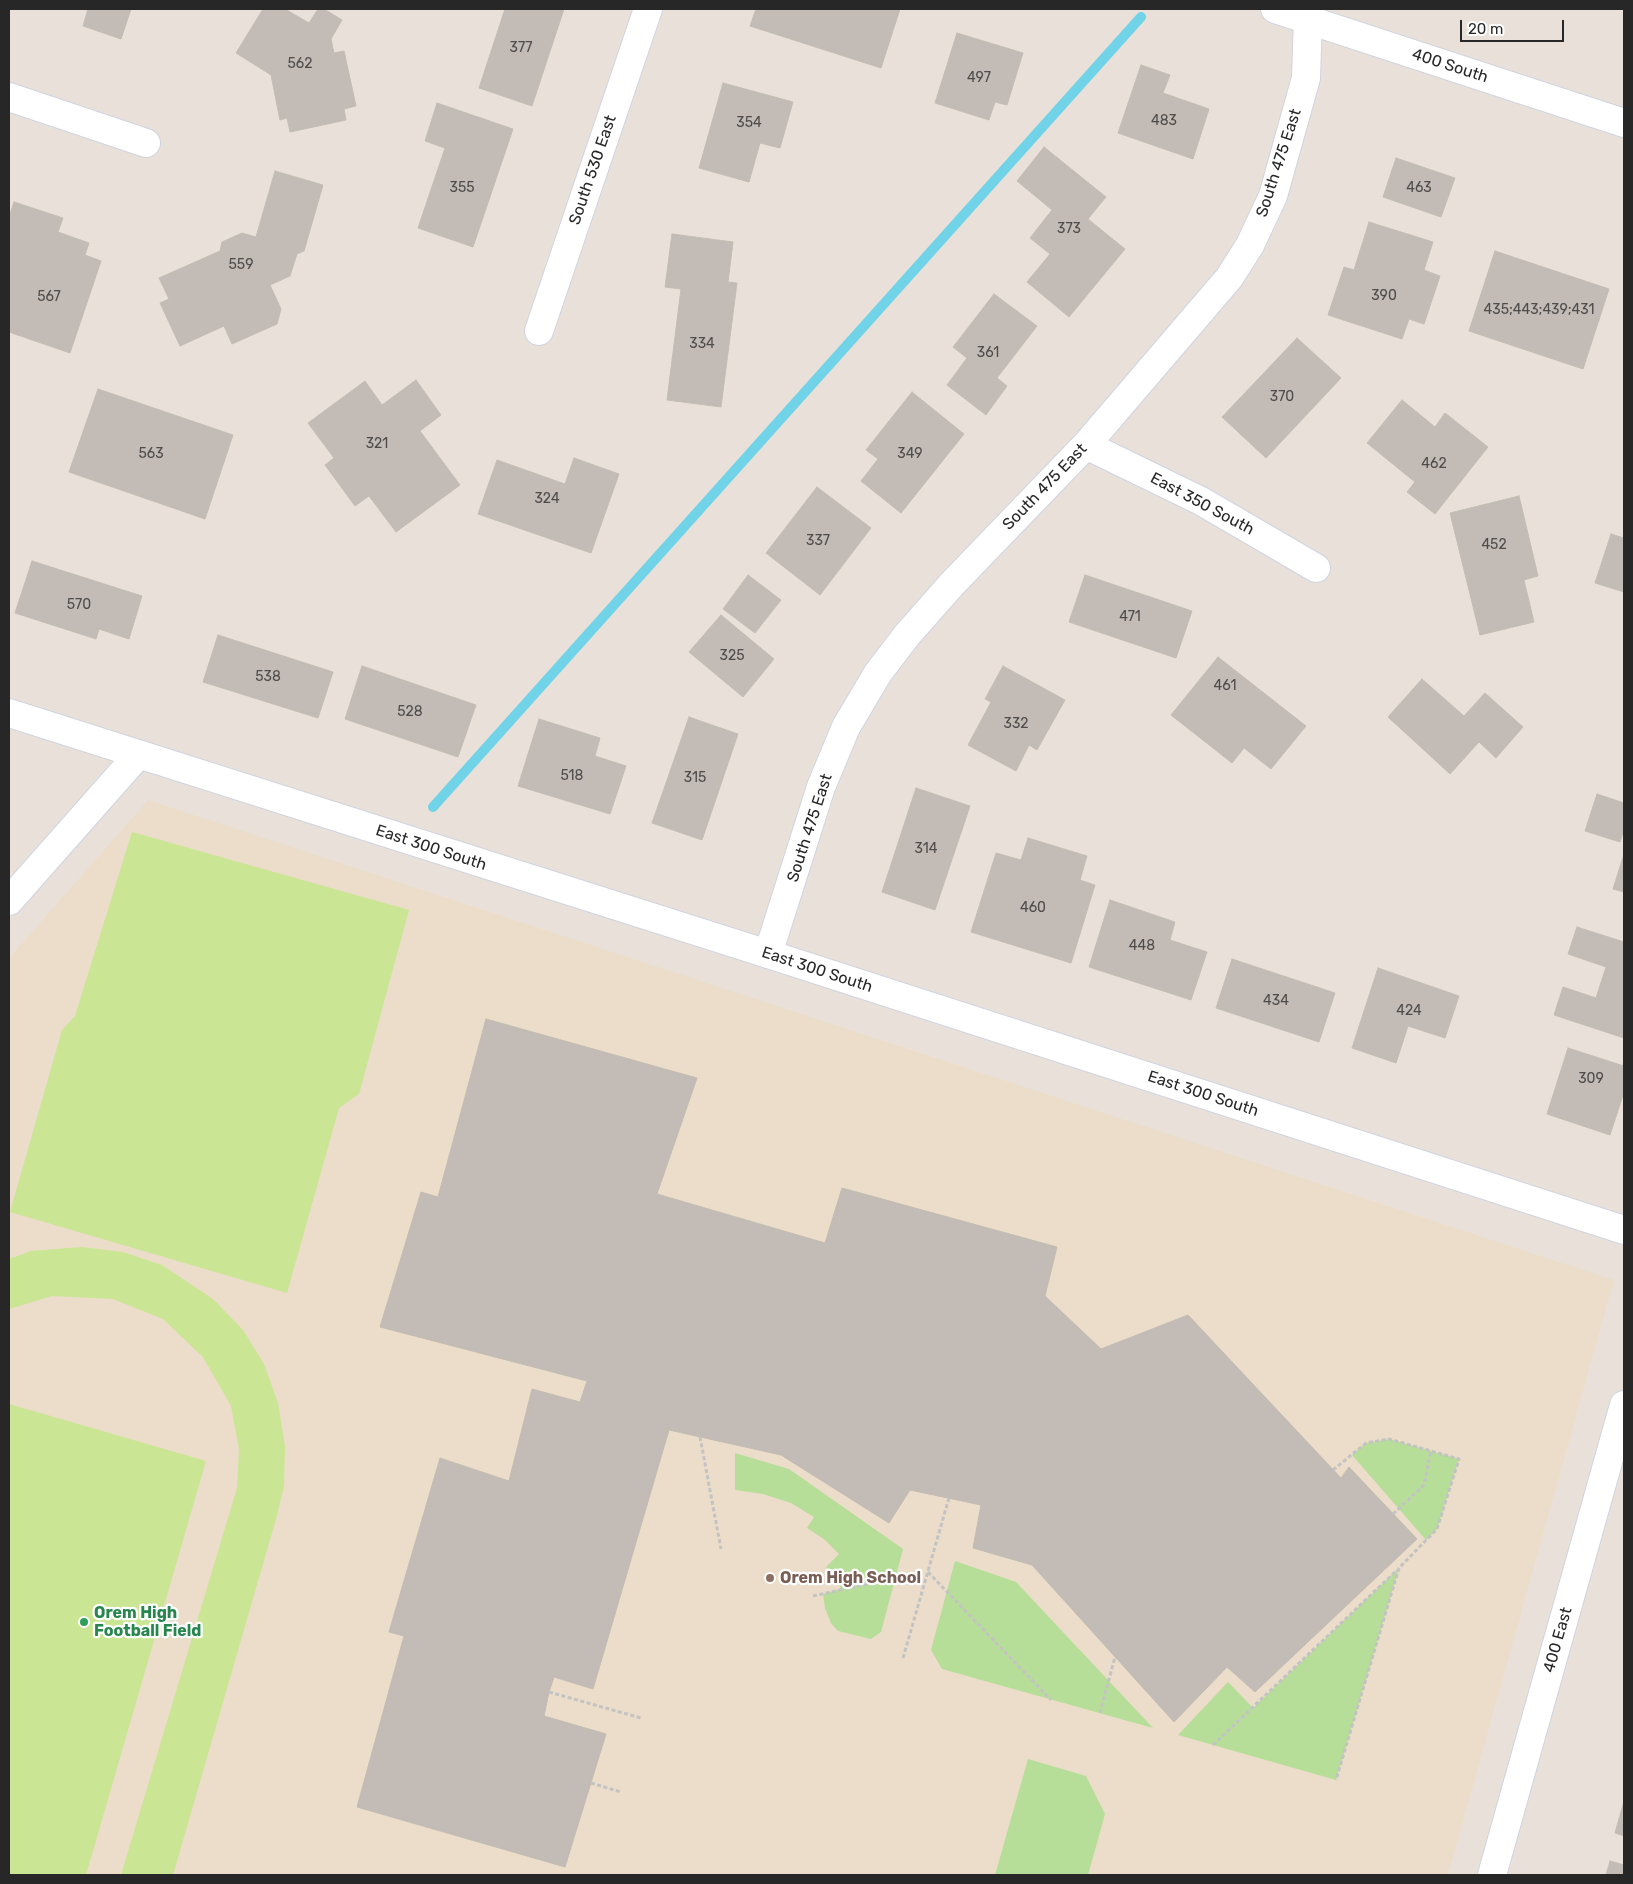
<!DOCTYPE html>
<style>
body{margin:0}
#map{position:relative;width:1633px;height:1884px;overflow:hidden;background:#e9e1d9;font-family:Rubik,sans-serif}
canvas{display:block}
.frame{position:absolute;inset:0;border:10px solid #272727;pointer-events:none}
.scale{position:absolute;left:1460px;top:20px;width:104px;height:22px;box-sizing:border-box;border:2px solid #272727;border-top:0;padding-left:6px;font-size:15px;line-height:18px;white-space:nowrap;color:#272727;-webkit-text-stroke:4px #fff;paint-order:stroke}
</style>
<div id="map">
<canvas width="1633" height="1884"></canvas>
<div class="frame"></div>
<div class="scale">20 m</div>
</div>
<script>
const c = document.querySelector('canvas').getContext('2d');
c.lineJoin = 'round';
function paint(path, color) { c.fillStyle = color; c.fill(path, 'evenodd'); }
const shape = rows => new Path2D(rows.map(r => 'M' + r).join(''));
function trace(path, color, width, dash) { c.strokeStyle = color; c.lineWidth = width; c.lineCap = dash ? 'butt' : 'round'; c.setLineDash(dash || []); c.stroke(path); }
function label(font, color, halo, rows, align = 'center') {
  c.font = font + ' Rubik,sans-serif'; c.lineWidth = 4.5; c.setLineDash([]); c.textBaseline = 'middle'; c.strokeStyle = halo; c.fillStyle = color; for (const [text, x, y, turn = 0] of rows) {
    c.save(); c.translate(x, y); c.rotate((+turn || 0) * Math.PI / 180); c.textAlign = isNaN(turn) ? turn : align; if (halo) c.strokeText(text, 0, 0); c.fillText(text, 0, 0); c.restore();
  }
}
const education = shape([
 [148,800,1614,1280,1448,1875,9,1875,9,958]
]);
const green = shape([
 [1389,1439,1459,1459,1437,1529,1426,1540,1352,1455,1366,1443],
 [735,1453,789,1469,903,1549,881,1632,871,1639,838,1631,831,1623,825,1608,823,1594,841,1589,836,1577,826,1567,839,1554,824,1539,807,1528,814,1517,791,1503,763,1494,735,1490],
 [955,1561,1016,1582,1153,1728,942,1669,931,1650],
 [1399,1568,1336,1780,1178,1735,1228,1682,1253,1708],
 [1028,1759,1086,1776,1105,1814,1088,1875,995,1875]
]);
const pitch = shape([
 [132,832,409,910,359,1094,339,1108,287,1293,10,1212,62,1030,75,1016],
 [82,1247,123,1252,162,1265,213,1299,243,1330,264,1364,278,1403,285,1447,284,1486,276,1519,173,1875,121,1875,237,1488,239,1449,231,1406,203,1357,163,1319,113,1299,52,1296,9,1309,9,1259,31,1251],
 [9,1404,206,1461,86,1875,9,1875]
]);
const stream = shape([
 [433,807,1141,17]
]);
const building = shape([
 [88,9,131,9,121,39,83,26,88,9],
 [263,9,285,9,309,23,318,9,324,9,342,20,331,39,334,53,344,51,356,106,344,109,346,120,290,132,287,118,280,120,271,75,236,53,263,9],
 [505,9,564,9,532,106,479,88,505,9],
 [756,9,900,9,881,68,750,26,756,9],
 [957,33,1023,53,1007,105,995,102,989,120,935,103,957,33],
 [1141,65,1170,75,1163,93,1209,109,1193,159,1118,133,1141,65],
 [723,83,793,102,780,148,760,143,749,182,699,168,723,83],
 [437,103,513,129,473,247,418,228,445,148,425,141,437,103],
 [1044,147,1106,197,1088,219,1125,249,1069,317,1027,282,1050,254,1030,238,1052,210,1017,181,1044,147],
 [1396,158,1455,178,1441,217,1383,197,1396,158],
 [275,171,323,185,304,251,297,254,290,276,270,285,281,309,277,324,232,344,224,326,180,346,160,303,169,299,159,278,220,251,222,242,242,233,256,237,275,171],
 [14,202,63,218,58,232,89,243,85,255,101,261,70,353,9,332,9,217,14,202],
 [1369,222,1433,242,1424,270,1440,276,1424,324,1409,319,1402,339,1328,315,1344,267,1354,270,1369,222],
 [672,234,733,242,728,282,737,283,721,407,667,400,681,289,665,287,672,234],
 [1495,251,1609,289,1583,369,1469,331,1495,251],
 [994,294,1037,326,997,378,1007,386,986,415,947,385,967,358,953,347,994,294],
 [1297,338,1341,378,1266,458,1222,417,1297,338],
 [416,380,441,415,420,431,460,485,396,532,369,496,355,506,325,465,334,458,308,423,365,381,382,405,416,380],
 [98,389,233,435,205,519,69,472,98,389],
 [912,392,964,434,901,513,861,481,878,459,866,450,912,392],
 [1402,400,1435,427,1445,413,1488,447,1435,514,1407,492,1415,482,1367,443,1402,400],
 [574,458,619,474,591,553,478,514,497,460,565,484,574,458],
 [817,487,871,528,820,595,766,553,817,487],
 [1519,496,1538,576,1524,580,1534,622,1480,635,1450,513,1519,496],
 [1611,534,1624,538,1624,592,1595,583,1611,534],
 [32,561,142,596,129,639,99,629,96,639,15,613,32,561],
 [748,575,781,600,755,633,723,609,748,575],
 [1085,575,1192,611,1176,658,1069,622,1085,575],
 [721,615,774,659,743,697,689,652,721,615],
 [218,635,333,672,318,718,203,682,218,635],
 [1218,657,1306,726,1271,769,1244,748,1232,763,1171,715,1218,657],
 [362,666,476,705,458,757,345,719,362,666],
 [1003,666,1065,700,1037,750,1029,745,1016,771,968,745,991,702,985,699,1003,666],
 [1422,679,1464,716,1485,693,1523,727,1496,758,1479,742,1450,774,1388,717,1422,679],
 [689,717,738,734,702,840,652,823,689,717],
 [539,719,600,738,595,756,626,766,610,814,518,786,539,719],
 [916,788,970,806,935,910,882,892,916,788],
 [1597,794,1624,803,1624,829,1620,842,1585,831,1597,794],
 [1028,838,1087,856,1080,880,1095,885,1071,963,971,932,996,853,1021,860,1028,838],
 [1624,854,1624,892,1613,889,1624,854],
 [1110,900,1175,922,1170,940,1207,952,1191,1000,1089,967,1110,900],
 [1577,927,1624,942,1624,1038,1554,1015,1563,987,1596,998,1606,967,1568,954,1577,927],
 [1232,959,1335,993,1319,1042,1216,1008,1232,959],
 [1378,968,1459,996,1445,1038,1408,1026,1396,1063,1352,1048,1378,968],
 [486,1019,697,1078,657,1194,825,1243,842,1188,1057,1247,1045,1296,1101,1349,1188,1315,1341,1478,1349,1467,1417,1539,1255,1692,1227,1667,1174,1722,1032,1565,973,1548,981,1505,910,1490,889,1523,781,1455,669,1430,593,1689,554,1677,549,1692,544,1716,606,1734,565,1867,357,1807,404,1636,389,1632,440,1458,509,1481,532,1389,580,1402,587,1381,380,1327,421,1192,438,1197,486,1019],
 [1568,1048,1624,1066,1624,1092,1610,1135,1547,1114,1568,1048],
 [1624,1801,1624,1836,1615,1833,1624,1801],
 [1610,1861,1624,1865,1624,1875,1606,1875,1610,1861]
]);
const path = shape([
 [700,1437,721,1549],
 [1333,1470,1366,1443,1389,1439,1459,1459,1437,1529,1399,1568,1336,1780],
 [1393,1514,1424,1485,1431,1450],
 [928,1572,1051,1700],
 [813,1596,921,1572],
 [903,1658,949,1498],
 [549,1692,641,1718],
 [1100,1713,1115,1657],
 [1213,1745,1397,1570],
 [591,1783,621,1792]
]);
const street = shape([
 [9,97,146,143],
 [539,331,648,9],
 [1086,445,1201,501,1316,568],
 [9,901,138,755],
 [768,954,821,787,846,727,878,673,907,635,952,584,1086,445,1229,278,1250,245,1273,196,1306,78,1308,19,1311,9]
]);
const secondary = shape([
 [1275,9,1624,123],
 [9,713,768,954,1624,1230],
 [1492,1875,1624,1405]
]);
const markers = [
 [770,1578,5,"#8d6e63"],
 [84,1622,5,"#2e9e5b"]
];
const numberNames = [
 ["377",521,48],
 ["562",300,64],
 ["497",979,78],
 ["483",1164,121],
 ["354",749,123],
 ["355",462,188],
 ["463",1419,188],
 ["373",1069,229],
 ["559",241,265],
 ["390",1384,296],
 ["567",49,297],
 ["435;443;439;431",1539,310],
 ["334",702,344],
 ["361",988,353],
 ["370",1282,397],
 ["321",377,444],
 ["563",151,454],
 ["349",910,454],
 ["462",1434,464],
 ["324",547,499],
 ["337",818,541],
 ["452",1494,545],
 ["570",79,605],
 ["471",1130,617],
 ["325",732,656],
 ["538",268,677],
 ["461",1225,686],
 ["528",410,712],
 ["332",1016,724],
 ["518",572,776],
 ["315",695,778],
 ["314",926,849],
 ["460",1033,908],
 ["448",1142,946],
 ["434",1276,1001],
 ["424",1409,1011],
 ["309",1591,1079]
];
const streetNames = [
 ["400 South",1450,66,18],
 ["South 475 East",1279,163,-72],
 ["South 530 East",593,170,-71],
 ["South 475 East",1045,487,-46],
 ["East 350 South",1202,504,28],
 ["South 475 East",810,828,-72],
 ["East 300 South",431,848,18],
 ["East 300 South",817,970,18],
 ["East 300 South",1203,1094,18],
 ["400 East",1558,1640,-74]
];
const educationNames = [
 ["Orem High School",780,1578]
];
const leisureNames = [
 ["Orem High",94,1613],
 ["Football Field",94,1631]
];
paint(education, '#ebddc9');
paint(green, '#b6de98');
paint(pitch, '#cae593');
trace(stream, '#70d3e8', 10);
paint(building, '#c2bbb6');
trace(building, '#c4bdb3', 1);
trace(street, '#cfd4e0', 30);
trace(secondary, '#cfd4e0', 30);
trace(path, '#c3c3c3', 3, [4, 2.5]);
trace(street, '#fff', 28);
trace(secondary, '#fff', 28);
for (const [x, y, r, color] of markers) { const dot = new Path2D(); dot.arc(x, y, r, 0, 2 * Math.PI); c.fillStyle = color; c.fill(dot); trace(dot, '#fff', 2); }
label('14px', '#4e4c4b', null, numberNames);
label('16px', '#272727', '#fff', streetNames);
label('bold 16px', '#785e54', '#fff', educationNames, 'left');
label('bold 16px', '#27864d', '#fff', leisureNames, 'left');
</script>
